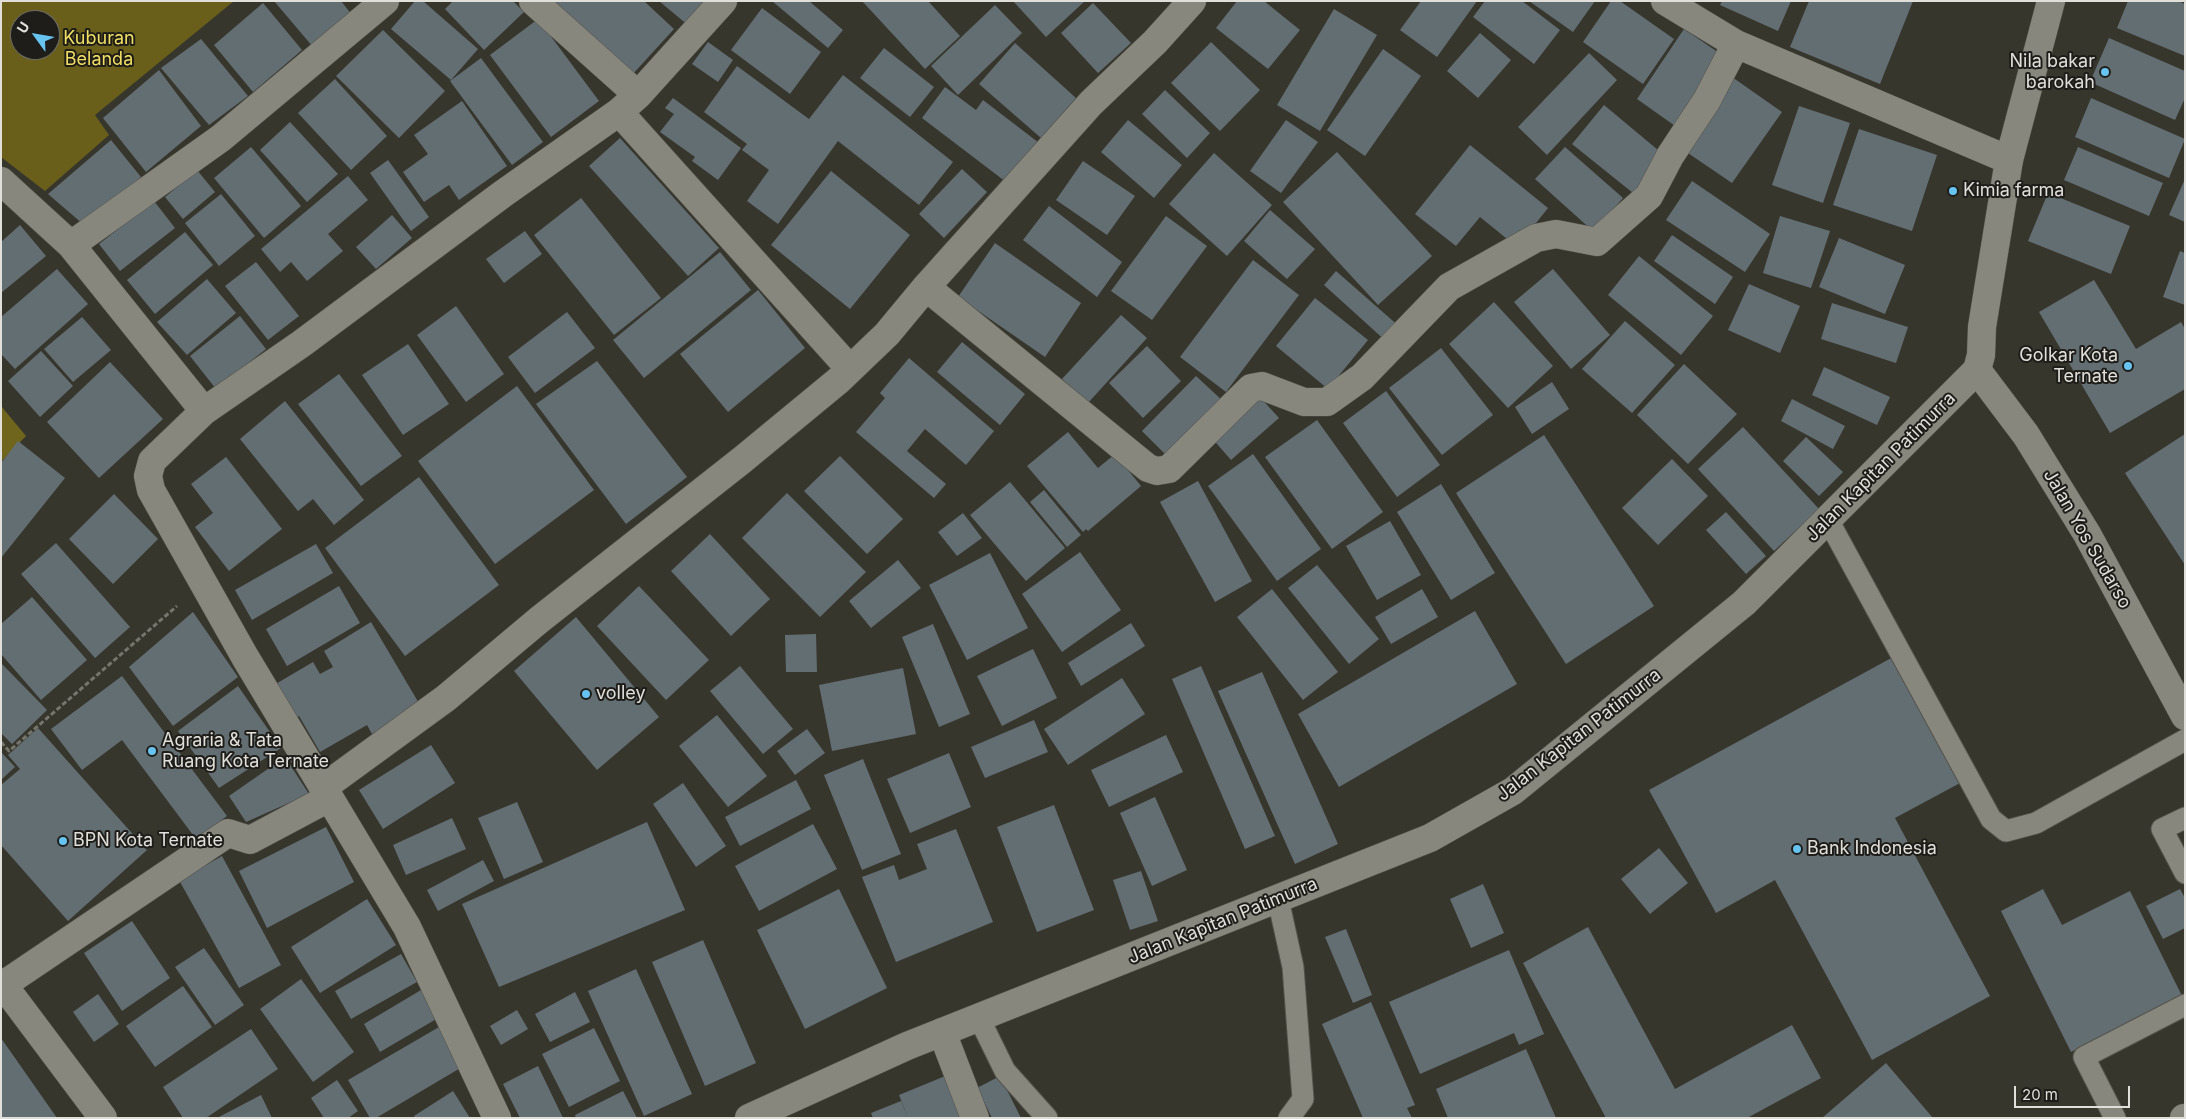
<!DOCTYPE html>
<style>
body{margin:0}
#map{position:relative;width:2186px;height:1119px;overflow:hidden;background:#37362d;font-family:Inter,sans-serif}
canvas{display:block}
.frame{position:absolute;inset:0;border:2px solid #e0dfda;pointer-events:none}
.north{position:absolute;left:10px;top:10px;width:50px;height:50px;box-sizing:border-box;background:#1e1d19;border:1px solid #6c6b66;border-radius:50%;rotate:302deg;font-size:14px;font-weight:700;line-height:20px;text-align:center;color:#e0dfda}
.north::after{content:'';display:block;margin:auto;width:18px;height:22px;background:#67c4f0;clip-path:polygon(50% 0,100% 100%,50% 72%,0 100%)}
.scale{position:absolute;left:2014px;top:1086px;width:116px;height:22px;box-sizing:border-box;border:2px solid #e0dfda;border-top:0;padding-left:6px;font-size:15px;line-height:18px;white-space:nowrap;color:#e0dfda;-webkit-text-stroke:4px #1e1d19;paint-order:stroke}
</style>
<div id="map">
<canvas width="2186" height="1119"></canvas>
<div class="frame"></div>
<div class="north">U</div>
<div class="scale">20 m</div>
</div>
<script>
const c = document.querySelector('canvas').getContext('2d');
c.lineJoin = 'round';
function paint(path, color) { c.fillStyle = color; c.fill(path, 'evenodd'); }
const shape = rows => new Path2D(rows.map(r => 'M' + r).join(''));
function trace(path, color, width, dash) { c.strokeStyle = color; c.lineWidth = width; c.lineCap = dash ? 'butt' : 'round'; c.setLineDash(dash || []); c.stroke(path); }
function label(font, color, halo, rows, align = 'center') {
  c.font = font + ' Inter,sans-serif'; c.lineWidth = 4; c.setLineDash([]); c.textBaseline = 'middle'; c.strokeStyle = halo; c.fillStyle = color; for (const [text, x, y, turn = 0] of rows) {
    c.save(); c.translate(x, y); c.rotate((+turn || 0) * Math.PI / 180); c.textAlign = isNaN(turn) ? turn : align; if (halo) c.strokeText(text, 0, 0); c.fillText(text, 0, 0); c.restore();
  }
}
const green = shape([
 [1,1,234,1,95,115,109,135,45,191,1,157],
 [20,20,50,20,50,50,20,50]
]);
const forest = shape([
 [1,406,26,436,1,462]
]);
const building = shape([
 [274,1,341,1,352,15,313,47],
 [415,1,423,1,478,49,451,80,391,29],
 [453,1,513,1,524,12,484,50,445,9],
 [550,1,644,1,674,29,632,75],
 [659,1,720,1,695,31],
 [772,1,809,1,843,30,828,48],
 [862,1,928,1,960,36,925,69],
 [1013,1,1085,1,1046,37],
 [1237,1,1264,1,1300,30,1268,69,1216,28],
 [1421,1,1477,1,1437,57,1400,30],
 [1485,1,1522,1,1560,30,1534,64,1473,17],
 [1529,1,1595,1,1573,32],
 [1611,1,1620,1,1674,39,1643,84,1583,42],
 [1722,1,1791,1,1778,31,1720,5],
 [1809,1,1913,1,1880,84,1790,47],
 [2128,1,2178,1,2185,4,2185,56,2117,28],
 [263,3,302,50,253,92,214,45],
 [1093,3,1131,43,1098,73,1061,33],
 [995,5,1022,33,958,95,931,66],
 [762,8,821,52,790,94,731,50],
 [1334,9,1377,35,1320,131,1277,105],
 [538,19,599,101,551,137,490,55],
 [1684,29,1725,57,1678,128,1637,99],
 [383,30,445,91,399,138,336,76],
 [1480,33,1511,60,1478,98,1447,71],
 [2109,38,2185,71,2185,98,2175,120,2090,82],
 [201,39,248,96,209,125,161,68],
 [708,42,733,60,718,82,692,64],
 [1211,42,1260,90,1220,131,1171,83],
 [1015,43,1076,98,1041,138,979,84],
 [884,48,934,87,910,117,860,78],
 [1383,49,1421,76,1365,156,1327,130],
 [1589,53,1617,80,1547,155,1518,127],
 [481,58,543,142,512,165,450,81],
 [737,66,809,119,843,75,953,162,919,205,838,141,778,224,747,201,769,170,742,150,747,144,704,112],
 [159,70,201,126,146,172,103,118],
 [1732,77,1782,112,1732,183,1682,149],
 [335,79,387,136,351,170,298,113],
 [945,87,976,110,983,100,1043,146,1010,185,922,118],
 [1165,90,1210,133,1187,158,1142,114],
 [673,98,741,148,718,180,692,161,695,157,660,132,674,114,665,108],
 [2091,98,2185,139,2169,178,2075,137],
 [462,101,507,166,459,200,449,185,424,202,403,172,428,154,414,135],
 [1604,105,1664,155,1633,193,1572,144],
 [1799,106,1850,123,1823,203,1772,185],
 [1128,120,1182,165,1154,198,1101,152],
 [1286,120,1318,142,1281,193,1250,171],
 [290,122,338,174,307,202,260,150],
 [1859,129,1937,155,1912,231,1833,205],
 [620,138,719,248,688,276,589,166],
 [111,140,141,177,84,225,48,194],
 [1470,145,1548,208,1517,247,1480,217,1456,246,1415,214],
 [251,147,301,206,264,238,214,178],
 [1565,147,1623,198,1594,232,1535,179],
 [2078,147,2163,183,2149,216,2064,180],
 [1337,152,1432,256,1378,305,1283,202],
 [1214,153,1272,205,1227,256,1169,204],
 [388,160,429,217,411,231,370,173],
 [1083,161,1135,196,1107,235,1056,200],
 [962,169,987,192,944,238,919,214],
 [197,170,215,192,183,219,165,197],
 [831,171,910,235,850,309,771,245],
 [348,176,368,200,328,234,343,251,307,281,291,262,280,272,261,249],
 [2185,179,2185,222,2169,215],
 [1692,181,1770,234,1745,272,1666,220],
 [2048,193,2130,226,2111,274,2028,241],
 [221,194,255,236,219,266,185,223],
 [581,198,661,298,614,335,534,235],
 [154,201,175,228,120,271,99,244],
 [1049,206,1122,262,1097,297,1023,240],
 [1270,210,1315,249,1287,279,1244,241],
 [392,215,412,238,376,269,356,247],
 [1166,216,1207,246,1152,320,1111,291],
 [1780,216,1830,231,1811,288,1763,273],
 [20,225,46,256,1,293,1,242],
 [525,231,542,254,504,283,486,259],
 [185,232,213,265,155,314,127,280],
 [1672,235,1733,277,1715,304,1654,261],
 [1839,238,1905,265,1885,314,1819,287],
 [995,243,1081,303,1045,357,958,297],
 [2180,251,2185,253,2185,305,2163,297],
 [720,252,751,290,644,378,613,340],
 [1639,256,1713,316,1681,355,1608,295],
 [1253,260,1299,295,1226,392,1180,357],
 [256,262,299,316,268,340,225,286],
 [57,269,88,304,15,369,1,354,1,317],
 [1553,269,1610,335,1571,369,1514,302],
 [1336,271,1401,328,1388,343,1324,285],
 [207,279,236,313,187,355,157,322],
 [2094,280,2136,349,2181,322,2185,329,2185,389,2110,433,2039,312],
 [1749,284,1800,306,1780,353,1728,330],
 [758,290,805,348,728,412,680,354],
 [1315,298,1368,340,1328,389,1276,346],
 [1494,302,1553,366,1508,408,1449,344],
 [1832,303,1908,327,1896,363,1821,339],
 [456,306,504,374,466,402,417,335],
 [567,312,595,348,535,393,508,357],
 [1121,315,1147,338,1088,403,1062,379],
 [240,316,266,349,216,389,190,356],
 [82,317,111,350,73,382,44,349],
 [1625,321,1675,365,1632,413,1582,369],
 [962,342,1025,394,1000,425,937,372],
 [408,344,449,404,403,435,362,375],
 [1147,346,1181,381,1143,418,1109,383],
 [1441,348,1493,415,1442,455,1389,388],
 [41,351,73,386,40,417,8,381],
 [909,358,994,431,966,465,925,429,907,451,946,484,934,498,856,432,885,398,880,393],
 [597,361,687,477,626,524,536,404],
 [110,362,163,419,99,478,47,422],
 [1684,364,1737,414,1688,464,1637,415],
 [1824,367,1890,397,1877,425,1812,395],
 [339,374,402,456,361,486,298,404],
 [1196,376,1224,402,1169,458,1142,431],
 [1552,382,1569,409,1532,434,1515,407],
 [517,386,594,490,495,564,418,461],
 [1386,391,1440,465,1397,497,1343,423],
 [1258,395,1279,418,1231,460,1211,437],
 [1792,399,1845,426,1833,449,1781,421],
 [285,401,364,500,334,525,313,499,298,511,240,439],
 [1317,420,1383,512,1332,549,1265,457],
 [1743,427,1819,509,1774,551,1698,469],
 [1068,432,1098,468,1115,454,1141,486,1088,531,1086,529,1083,532,1027,466],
 [2185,434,2185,565,2125,473],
 [1544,435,1654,606,1566,664,1456,493],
 [1806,437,1843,472,1819,496,1783,461],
 [18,441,65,478,1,558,1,463],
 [1253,454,1321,549,1277,581,1208,486],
 [840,456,903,519,867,554,804,491],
 [226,457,282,529,229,571,195,527,213,513,191,484],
 [1672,459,1708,496,1658,545,1622,508],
 [419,477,499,585,405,656,325,548],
 [1198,481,1252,581,1215,602,1160,502],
 [1010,482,1065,548,1026,581,970,515],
 [1441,484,1495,573,1451,600,1397,512],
 [1044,490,1081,535,1067,547,1030,502],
 [787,493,866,572,820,617,742,538],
 [114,494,158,539,113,584,69,539],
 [1726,512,1766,556,1746,574,1706,530],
 [963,513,982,538,957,556,938,532],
 [1390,521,1421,575,1377,600,1346,546],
 [710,534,770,599,731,636,671,571],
 [56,543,130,627,95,658,21,574],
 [316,544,333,573,252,620,235,590],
 [1080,552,1121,610,1062,652,1022,594],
 [990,553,1028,628,967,660,929,585],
 [898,560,921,588,871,628,849,601],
 [1317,565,1379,639,1349,664,1288,588],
 [339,586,360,623,287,666,266,629],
 [639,586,709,660,666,700,597,626],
 [1272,589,1338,672,1303,700,1237,617],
 [1422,589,1438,617,1391,644,1375,617],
 [32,597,87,660,41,700,1,654,1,624],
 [1475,611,1517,684,1339,787,1298,714],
 [193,612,238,677,173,726,129,667],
 [576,617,659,717,597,770,514,671],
 [371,622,420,705,372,734,367,725,320,752,299,716,294,719,274,685,313,662,320,674,333,667,324,651],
 [1131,623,1145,646,1081,686,1068,663],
 [933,624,970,714,939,727,902,637],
 [816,634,817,672,786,672,785,635],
 [1033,649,1057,698,1002,726,977,676],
 [1895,656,1962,782,1895,818,1990,996,1872,1060,1775,880,1716,913,1649,790],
 [1,663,47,710,12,744,1,733],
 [740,666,793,729,763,754,710,691],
 [1201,666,1275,836,1245,849,1172,679],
 [903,668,916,734,832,751,819,685],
 [1262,672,1338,844,1295,864,1218,691],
 [122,676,227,816,196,839,122,740,82,770,51,729],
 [1122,678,1145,714,1068,765,1044,729],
 [238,686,281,748,219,788,178,731],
 [717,715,767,776,728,807,679,746],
 [1034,720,1048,752,985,778,971,747],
 [38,728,147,850,68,921,1,845,1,785,20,769,8,755],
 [807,729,825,753,795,775,777,751],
 [1166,735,1183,772,1109,807,1091,770],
 [431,745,455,783,383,829,359,790],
 [1,752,15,767,1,780],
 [949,753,971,807,910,833,887,779],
 [285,757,309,794,246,822,229,796],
 [863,759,901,854,862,870,824,775],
 [796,780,811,809,740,846,725,817],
 [683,783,726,846,696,867,653,804],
 [1155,797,1187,870,1152,886,1120,813],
 [517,802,543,862,504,879,478,818],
 [1054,805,1094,910,1037,932,997,827],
 [452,818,466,849,406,875,393,845],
 [647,822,685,910,499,987,462,904],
 [813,824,837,869,759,911,735,866],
 [326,827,354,882,267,928,239,871],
 [956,829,993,922,896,962,862,877,894,865,899,880,927,869,917,844],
 [1659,848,1688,883,1650,914,1621,879],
 [222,856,281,965,239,988,179,880],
 [483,860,494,881,438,911,427,890],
 [1141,871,1158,921,1130,930,1113,880],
 [1483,884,1504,933,1471,948,1450,899],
 [839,889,887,988,805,1029,757,930],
 [2043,889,2062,925,2130,891,2182,996,2071,1052,2001,911],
 [2180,889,2185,898,2185,928,2163,939,2146,906],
 [367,899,396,945,320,993,291,947],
 [132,921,170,978,122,1011,84,953],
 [1588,927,1675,1089,1792,1025,1821,1078,1747,1118,1606,1118,1523,963],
 [1346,929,1372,995,1353,1003,1325,937],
 [703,940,756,1063,705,1086,652,962],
 [204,948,244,1005,215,1025,175,967],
 [1509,950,1544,1034,1519,1045,1514,1033,1420,1074,1389,1002],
 [401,954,417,982,351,1019,335,991],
 [636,969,692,1094,644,1116,588,991],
 [301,979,354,1052,313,1082,260,1009],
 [183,986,212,1027,155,1067,126,1026],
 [421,990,438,1018,380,1052,364,1024],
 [575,992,590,1022,550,1042,535,1014],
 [98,994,119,1024,94,1042,73,1012],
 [1371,1002,1415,1105,1407,1108,1412,1118,1363,1118,1322,1024],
 [517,1010,528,1029,501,1045,490,1026],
 [439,1027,462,1067,376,1118,370,1118,348,1080],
 [594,1028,620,1081,569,1107,542,1054],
 [251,1029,278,1069,206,1118,183,1118,163,1087],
 [1,1038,57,1118,1,1118],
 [1526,1049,1556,1118,1448,1118,1436,1089],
 [1886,1063,1933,1118,1822,1118],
 [538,1066,563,1118,520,1118,503,1084],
 [955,1072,973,1118,908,1118,899,1095],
 [1000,1076,1021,1118,992,1118,977,1088],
 [337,1080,358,1111,348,1118,324,1118,311,1098],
 [453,1091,470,1118,415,1118,414,1116],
 [623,1091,637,1118,576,1118,575,1115],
 [261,1095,272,1118,217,1118],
 [901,1101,908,1118,873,1118,871,1113]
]);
const path = shape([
 [1,742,9,751,177,606]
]);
const lane = shape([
 [1828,520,1991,819,2006,831,2036,823,2185,740],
 [2185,818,2162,829,2185,873],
 [1278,899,1293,967,1303,1099,1289,1118],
 [979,1018,1005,1071,1047,1118],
 [2115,1118,2084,1057,2185,1005]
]);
const street = shape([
 [533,1,638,95],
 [1665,1,1736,44,2009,160],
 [619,112,850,369],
 [1,181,71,245,204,411,301,344,504,193,619,112,638,95,723,1],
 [71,245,221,138,385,1],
 [926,287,1148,468,1157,471,1169,469,1251,388,1262,386,1304,402,1327,402,1362,377,1449,287,1536,238,1556,234,1597,242,1649,196,1670,156,1707,100,1736,44],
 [204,411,152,461,148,476,151,490,245,657,407,927,497,1118],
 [324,787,446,698,539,620,742,460,839,380,887,334,926,287,1091,103,1155,42,1192,1],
 [3,985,228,833,250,840,329,798],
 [942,1032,975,1118],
 [2184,1118,2185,1118]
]);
const secondary = shape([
 [1977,370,2026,435,2087,534,2185,716],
 [1,982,103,1118],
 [749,1118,907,1046,1430,838,1513,791,1744,603,1977,370,1981,355,1982,327,2009,160,2051,1]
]);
const markers = [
 [2105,72,5,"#67c4f0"],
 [1953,191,5,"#67c4f0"],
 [2128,366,5,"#67c4f0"],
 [586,694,5,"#67c4f0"],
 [152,751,5,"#67c4f0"],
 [63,841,5,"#67c4f0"],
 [1797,849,5,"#67c4f0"]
];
const parkNames = [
 ["Kuburan",99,39],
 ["Belanda",99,60]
];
const poiNames = [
 ["Nila bakar",2095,62,"right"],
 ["barokah",2095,83,"right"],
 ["Kimia farma",1963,191],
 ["Golkar Kota",2118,356,"right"],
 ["Ternate",2118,377,"right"],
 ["volley",596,694],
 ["Agraria & Tata",162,741],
 ["Ruang Kota Ternate",162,762],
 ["BPN Kota Ternate",73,841],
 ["Bank Indonesia",1807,849]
];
const streetNames = [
 ["Jalan Kapitan Patimurra",1881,467,-45],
 ["Jalan Yos Sudarso",2087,539,60],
 ["Jalan Kapitan Patimurra",1579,735,-38],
 ["Jalan Kapitan Patimurra",1223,921,-22]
];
paint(green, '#695f1a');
paint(forest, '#6f651d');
paint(building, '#636e73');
trace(lane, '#54534c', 23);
trace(street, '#54534c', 29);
trace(secondary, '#54534c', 29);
trace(path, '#76756d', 3, [5, 2.5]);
trace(lane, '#88877d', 21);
trace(street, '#88877d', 28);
trace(secondary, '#88877d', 28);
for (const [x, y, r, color] of markers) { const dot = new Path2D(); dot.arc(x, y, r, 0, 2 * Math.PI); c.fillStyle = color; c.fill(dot); trace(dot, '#1e1d19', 2); }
label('18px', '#f1df63', '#1e1d19', parkNames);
label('18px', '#e0dfda', '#1e1d19', poiNames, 'left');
label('18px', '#e0dfda', '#1e1d19', streetNames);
</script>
